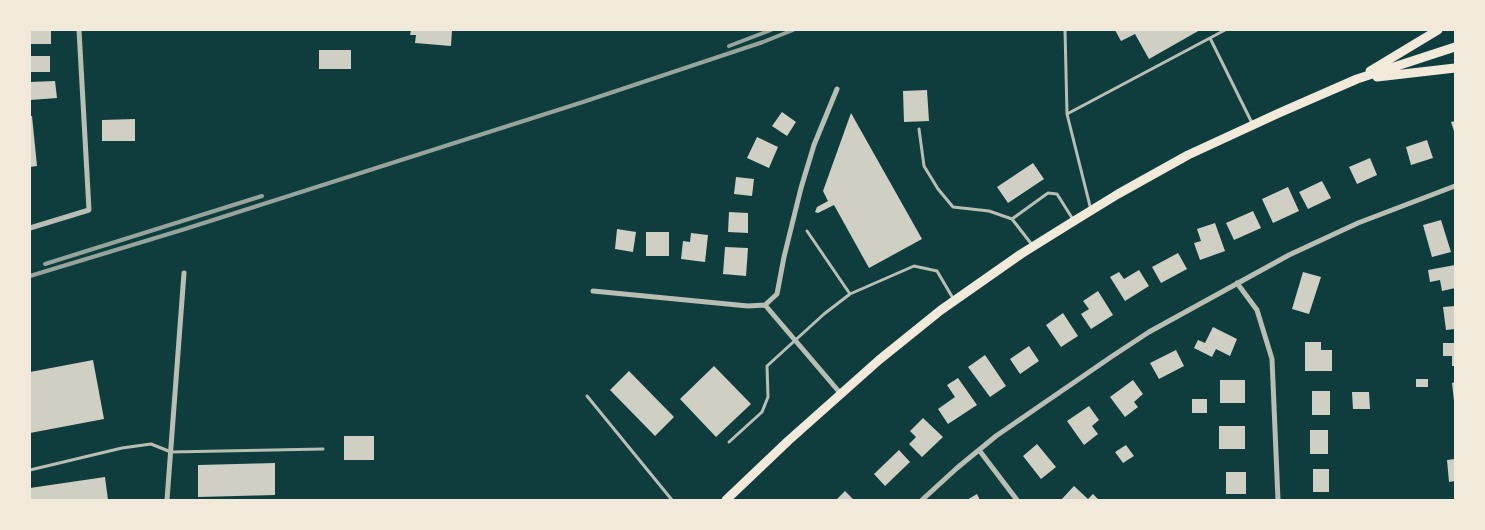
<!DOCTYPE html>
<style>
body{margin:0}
#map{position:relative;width:1485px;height:530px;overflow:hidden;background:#0f3d3e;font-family:Helvetica,sans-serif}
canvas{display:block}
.frame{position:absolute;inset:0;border:31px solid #f1e9da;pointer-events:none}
</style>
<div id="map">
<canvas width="1485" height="530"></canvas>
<div class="frame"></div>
</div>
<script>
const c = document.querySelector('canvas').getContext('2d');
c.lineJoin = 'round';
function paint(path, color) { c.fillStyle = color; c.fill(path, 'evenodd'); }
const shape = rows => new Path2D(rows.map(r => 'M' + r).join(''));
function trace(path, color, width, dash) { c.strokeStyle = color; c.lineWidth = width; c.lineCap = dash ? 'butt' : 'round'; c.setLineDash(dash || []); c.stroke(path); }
const building = shape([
 [30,30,51,30,51,44,30,44],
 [411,30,452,30,451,46,415,43,416,35,410,35],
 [1115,30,1200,30,1149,59,1135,34,1121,41],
 [319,50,351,50,351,69,319,69],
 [30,56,50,56,50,72,30,72],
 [55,81,57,98,30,100,30,82],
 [927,90,929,121,904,122,903,91],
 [782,112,796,122,787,136,772,126],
 [851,113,922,239,869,268,834,205,818,213,815,212,817,207,828,201,823,191],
 [30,116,32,116,37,166,30,167],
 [135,119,135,141,102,141,102,120],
 [1455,121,1455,134,1451,122],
 [757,137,778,147,769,168,747,158],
 [1427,140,1433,158,1411,165,1406,147],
 [1370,158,1377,175,1357,184,1349,167],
 [1033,163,1044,179,1008,203,997,187],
 [736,177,754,179,752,196,734,194],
 [1322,181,1331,198,1308,209,1299,192],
 [1288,187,1299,211,1273,223,1262,199],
 [1253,211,1261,228,1234,240,1226,223],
 [729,212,748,213,748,233,728,232],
 [1441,220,1451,252,1432,257,1423,225],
 [1215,223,1225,251,1200,260,1194,243,1201,241,1197,229],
 [617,229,636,232,633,252,615,249],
 [646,232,669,232,669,256,646,256],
 [691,233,708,235,705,262,681,259,683,241,690,242],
 [725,247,748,248,746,276,723,274],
 [1178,253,1187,269,1161,283,1152,267],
 [1455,265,1455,288,1442,291,1440,280,1430,282,1428,270],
 [1139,270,1149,286,1125,301,1110,277,1119,272,1124,279],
 [1303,272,1321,277,1309,314,1292,309],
 [1098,291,1113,315,1091,329,1081,314,1089,309,1083,301],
 [1455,306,1455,329,1446,330,1443,307],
 [1063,313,1078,336,1061,347,1046,325],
 [1213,327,1237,339,1230,356,1216,349,1212,357,1194,348,1198,340,1205,343],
 [1305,342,1321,342,1321,350,1332,350,1332,371,1305,371],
 [1443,343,1455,343,1455,366,1452,366,1452,356,1443,356],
 [1029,346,1039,361,1020,374,1010,359],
 [1176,350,1184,366,1159,379,1150,363],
 [985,355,1006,386,990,397,968,367],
 [93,360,104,419,30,433,30,372],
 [714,366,751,404,716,437,680,399],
 [629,371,674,417,655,436,610,390],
 [958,378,977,405,948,424,938,409,955,397,947,385],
 [1416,379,1428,379,1428,387,1416,387],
 [1133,380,1143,394,1134,402,1138,407,1125,417,1110,397],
 [1220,380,1245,380,1245,403,1220,403],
 [1455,382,1455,401,1454,401,1452,383],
 [1312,391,1330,391,1330,415,1312,415],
 [1352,392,1369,392,1370,409,1353,409],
 [1192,399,1207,399,1207,413,1192,413],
 [1089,406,1099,420,1092,426,1098,434,1084,445,1067,421],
 [923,418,943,437,922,457,909,444,916,437,910,431],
 [1219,426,1245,426,1245,449,1219,449],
 [1310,430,1328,430,1328,454,1310,454],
 [344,436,374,436,374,460,344,460],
 [1037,444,1056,467,1041,479,1023,456],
 [1126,445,1134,456,1123,463,1115,452],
 [899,450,910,462,885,486,874,474],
 [1455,459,1455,481,1449,482,1447,460],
 [275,463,275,495,198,497,198,465],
 [1313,469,1329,469,1329,492,1313,492],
 [1226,472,1246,472,1246,494,1226,494],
 [105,477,108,500,30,500,30,488],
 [1074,486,1088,499,1093,494,1098,499,1097,500,1061,500],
 [845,491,854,500,836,500],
 [977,494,980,500,967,500]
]);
const service = shape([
 [1065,30,1067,114],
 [1210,38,1225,30],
 [919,129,924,166,938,189,953,207,989,211,1012,219,1033,246],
 [1091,210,1067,114,1210,38,1252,123],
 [1012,219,1048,193,1057,194,1074,221],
 [807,231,850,294],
 [587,396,672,500],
 [729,442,762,412,768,397,767,366,824,314,850,294,914,266,937,271,954,300],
 [30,470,122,448,151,444,171,452,323,449]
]);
const minor = shape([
 [30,228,89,210,79,30],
 [1237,283,1257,310,1272,359,1278,500],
 [593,291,748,306,765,305,777,294,784,257,801,188,814,145,837,89],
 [765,305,841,394],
 [979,450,1017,500],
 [167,500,184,273],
 [922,500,957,468,996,436,1111,357,1149,332,1289,255,1358,223,1455,186]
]);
const secondary = shape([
 [1370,71,1438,30],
 [1377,77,1455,68],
 [726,500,788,441,879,360,941,310,1021,254,1074,221,1118,194,1188,155,1279,113,1357,79,1455,47]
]);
const rail = shape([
 [729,46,771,30],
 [45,264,262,196],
 [30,276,185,229,583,102,763,42,793,30]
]);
paint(building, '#cfcfc3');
trace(service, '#b8beb3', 3);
trace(minor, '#b8beb3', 5);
trace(secondary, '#f1e9da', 9);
trace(rail, '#97a49c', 4);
</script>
